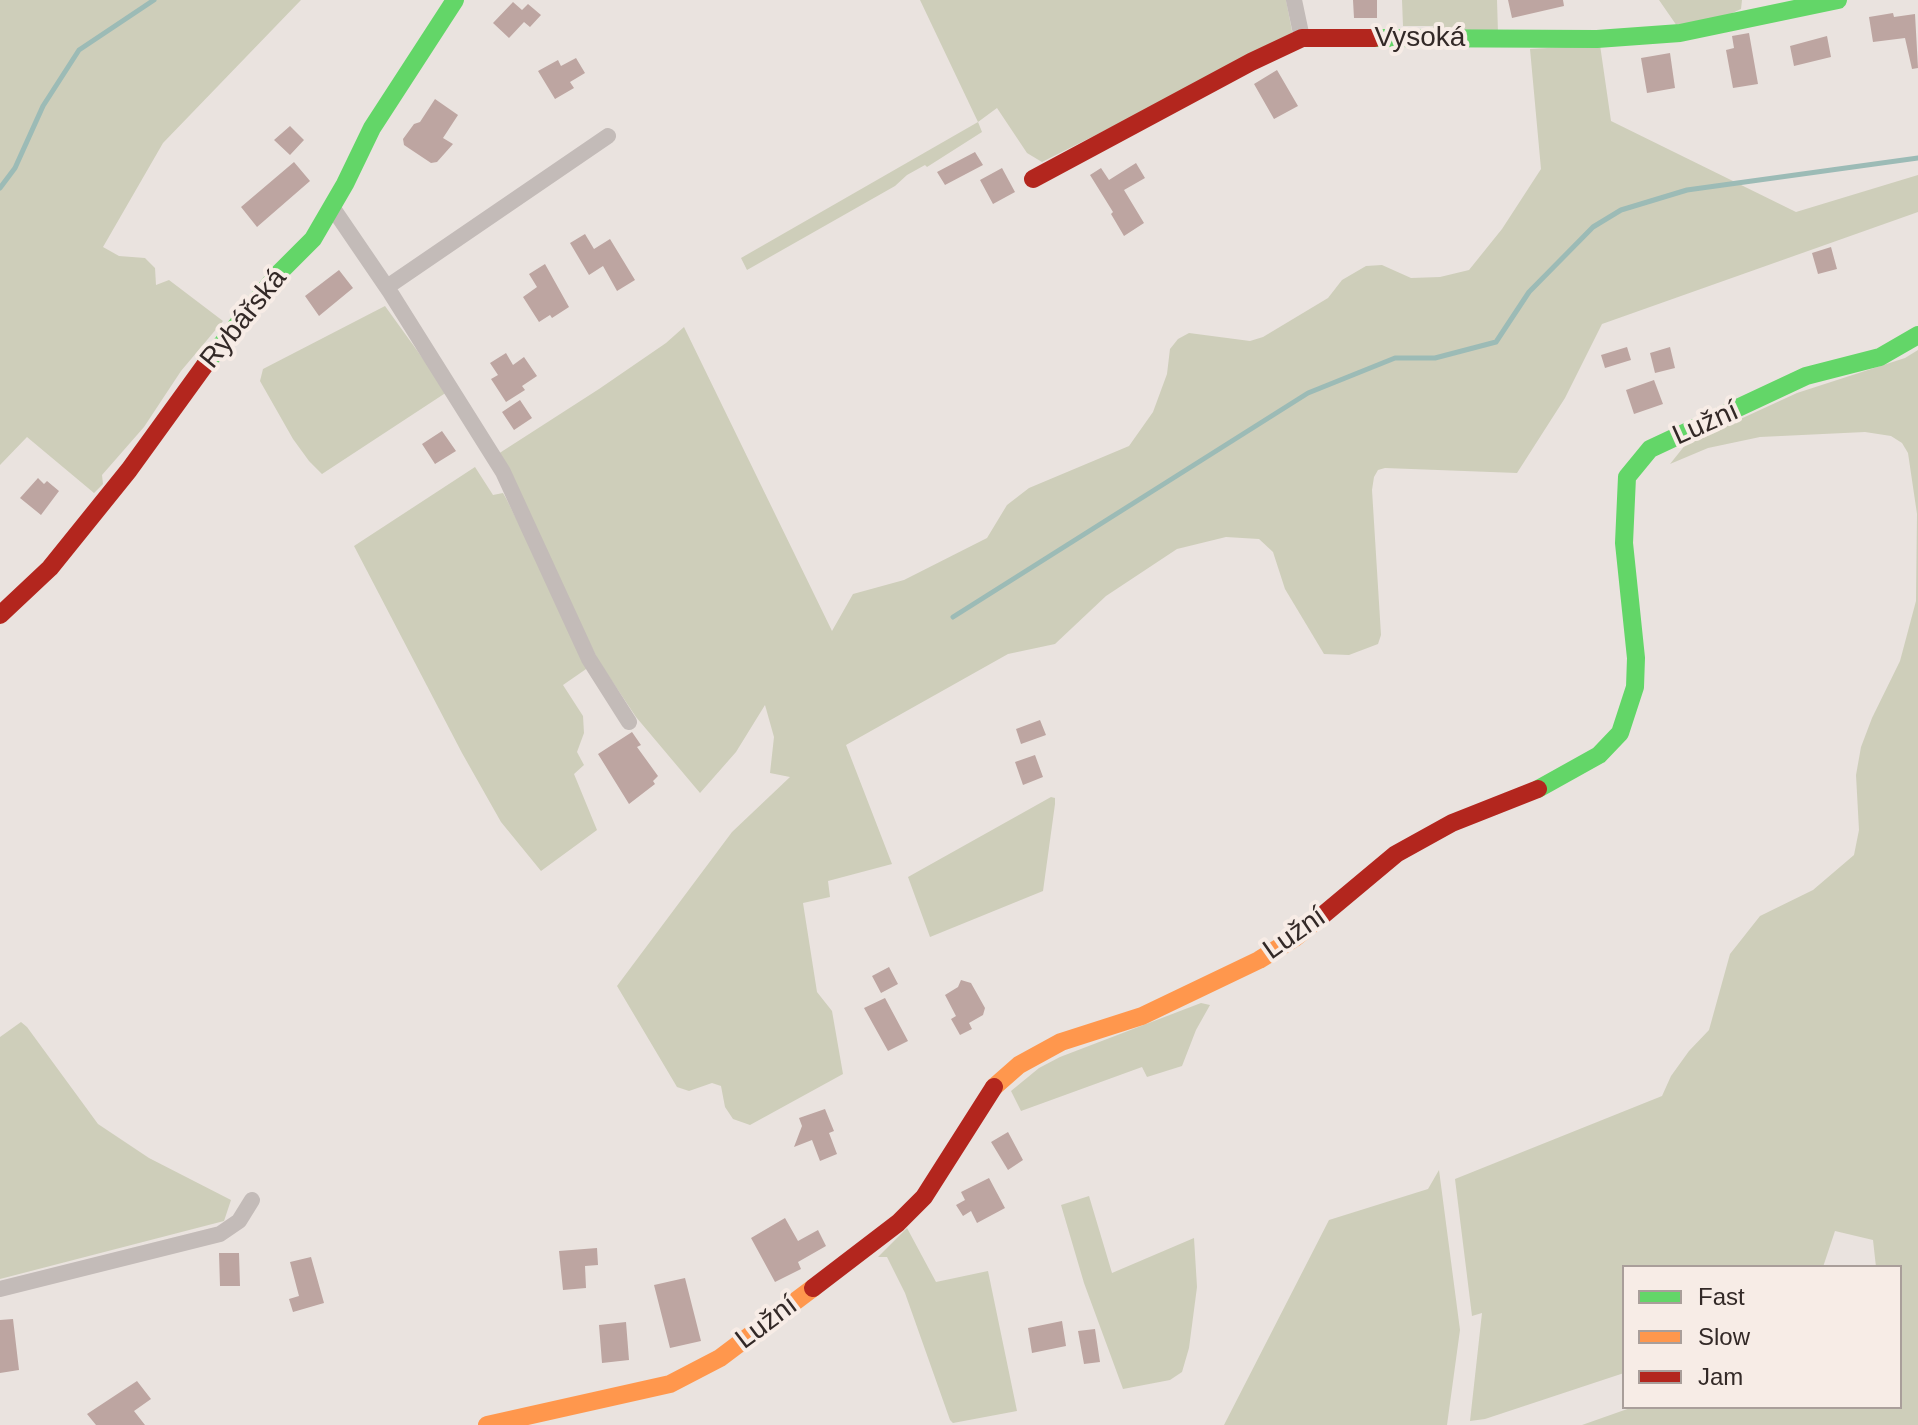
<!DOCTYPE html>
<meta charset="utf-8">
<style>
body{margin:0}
#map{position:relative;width:1918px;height:1425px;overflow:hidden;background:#eae3df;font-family:Helvetica,sans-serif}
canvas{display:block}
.legend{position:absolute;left:1622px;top:1265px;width:280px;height:144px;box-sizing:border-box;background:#f7ece6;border:2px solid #a99e9a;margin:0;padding:10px 14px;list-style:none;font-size:24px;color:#332927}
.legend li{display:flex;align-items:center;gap:16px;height:40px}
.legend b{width:40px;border:2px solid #a99e9a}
</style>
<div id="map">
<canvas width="1918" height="1425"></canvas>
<ul class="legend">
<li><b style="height:10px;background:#63d668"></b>Fast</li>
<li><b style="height:10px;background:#ff974d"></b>Slow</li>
<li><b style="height:10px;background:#b3261e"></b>Jam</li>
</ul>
</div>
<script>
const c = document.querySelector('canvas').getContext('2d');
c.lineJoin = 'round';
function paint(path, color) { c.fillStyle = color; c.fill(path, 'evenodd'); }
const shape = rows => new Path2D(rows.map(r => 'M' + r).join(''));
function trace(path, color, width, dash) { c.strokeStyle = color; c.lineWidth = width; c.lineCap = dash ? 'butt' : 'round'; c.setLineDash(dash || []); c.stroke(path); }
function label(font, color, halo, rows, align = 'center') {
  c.font = font + ' Helvetica,sans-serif'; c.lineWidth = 8; c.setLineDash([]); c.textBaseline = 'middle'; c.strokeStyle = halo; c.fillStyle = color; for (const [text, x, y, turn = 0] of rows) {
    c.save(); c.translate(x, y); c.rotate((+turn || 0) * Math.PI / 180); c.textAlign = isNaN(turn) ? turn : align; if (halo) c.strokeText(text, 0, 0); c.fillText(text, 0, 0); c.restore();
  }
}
const green = shape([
 [0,0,301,0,163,143,103,247,119,256,145,258,155,268,156,285,169,280,223,321,181,371,144,427,102,475,103,484,94,493,27,437,0,465],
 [920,0,1286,0,1293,36,1042,162,1027,153,997,108,978,122,982,132,927,167,925,165,907,175,895,186,747,270,741,258,978,122],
 [1402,0,1497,0,1498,33,1434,33,1433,26,1403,26],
 [1659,0,1742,0,1741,9,1728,15,1677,26],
 [1600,45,1611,121,1796,212,1918,175,1918,212,1602,324,1565,398,1517,473,1385,468,1378,470,1374,477,1372,490,1381,635,1378,644,1349,655,1324,654,1285,589,1273,552,1259,539,1226,537,1177,549,1106,596,1055,644,1008,654,846,745,892,864,828,881,830,897,803,903,817,992,832,1011,843,1074,750,1125,733,1119,725,1107,721,1086,712,1083,689,1091,677,1087,617,986,732,832,790,777,770,773,774,737,765,705,736,752,700,793,636,717,598,660,498,454,599,389,666,343,684,327,832,631,853,594,904,580,987,538,1007,505,1029,488,1129,446,1153,412,1167,374,1170,349,1178,339,1189,333,1250,341,1263,337,1328,298,1342,280,1366,266,1382,265,1411,278,1440,277,1469,270,1502,229,1541,169,1530,49],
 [385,306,447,392,322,474,309,461,293,439,260,381,263,369],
 [1918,350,1918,1425,1582,1425,1633,1407,1900,1407,1900,1267,1876,1267,1873,1240,1835,1231,1823,1267,1624,1267,1624,1373,1485,1419,1470,1421,1482,1313,1472,1316,1455,1179,1662,1096,1671,1076,1689,1051,1709,1030,1730,954,1760,916,1813,890,1854,855,1859,830,1856,775,1861,747,1872,718,1900,661,1916,601,1917,514,1908,453,1902,443,1891,436,1865,432,1760,437,1708,448,1670,464,1686,444,1797,393,1905,358],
 [475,467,493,495,503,493,507,500,589,667,563,685,583,716,584,733,577,752,584,765,574,774,597,830,541,871,501,822,462,753,354,546],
 [1051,797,1055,798,1055,804,1043,891,930,937,908,877],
 [1201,1003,1210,1005,1196,1030,1182,1066,1147,1077,1142,1067,1021,1111,1011,1091,1039,1068,1060,1057],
 [21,1022,27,1027,98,1124,149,1158,231,1200,224,1221,0,1279,0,1037],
 [1439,1170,1460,1330,1447,1425,1224,1425,1329,1220,1428,1189],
 [1089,1196,1112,1273,1194,1238,1197,1287,1189,1348,1182,1372,1170,1380,1123,1389,1084,1283,1061,1205],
 [907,1228,936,1282,988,1271,1017,1411,953,1423,950,1420,905,1293,887,1257,878,1257]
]);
const stream = shape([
 [0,188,15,168,43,106,79,50,154,0],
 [953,617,1308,393,1395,358,1435,358,1496,342,1529,292,1593,227,1621,210,1687,190,1918,158]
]);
const building = shape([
 [1353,0,1377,0,1377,18,1354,18],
 [1508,0,1563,0,1564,6,1512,18],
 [513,2,522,10,528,4,541,15,530,27,524,22,509,38,493,23],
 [1893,13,1894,17,1915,14,1918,68,1912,69,1905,38,1873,42,1869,17],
 [1749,33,1758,84,1733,88,1726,50,1734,48,1732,36],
 [1827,36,1831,57,1794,66,1790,46],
 [1670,53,1675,88,1647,93,1641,58],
 [576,58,585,73,570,82,574,88,555,99,538,71,558,60,561,66],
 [1277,70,1298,106,1274,119,1254,84],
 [435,99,458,115,443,138,453,144,437,162,431,163,404,145,403,139,414,124,420,122],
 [290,126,304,140,290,155,274,140],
 [975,152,983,165,945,185,937,172],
 [294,162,310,181,257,227,241,207],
 [1136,163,1145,178,1124,190,1144,223,1124,236,1111,214,1113,212,1090,175,1101,168,1109,180],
 [1002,168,1015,192,993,204,980,180],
 [585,234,594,249,610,239,635,280,617,291,603,266,589,275,570,243],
 [1831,247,1837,269,1818,274,1812,253],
 [545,264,569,307,552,318,550,315,539,322,523,297,537,287,529,274],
 [339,270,353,288,319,316,305,296],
 [1627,347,1631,360,1605,368,1601,355],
 [1670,347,1675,368,1655,373,1650,353],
 [506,353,513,365,524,357,537,376,522,386,525,390,506,402,491,379,498,375,490,363],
 [1654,380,1663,404,1634,414,1626,390],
 [520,400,532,418,514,430,502,412],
 [442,431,456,451,435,464,422,444],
 [38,478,44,484,47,481,59,491,41,515,20,498],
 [1040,720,1046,735,1021,744,1016,729],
 [632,732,641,745,637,747,658,776,653,781,655,784,629,804,598,754],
 [1035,755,1043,777,1023,785,1015,762],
 [889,967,898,984,881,993,872,976],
 [961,980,971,983,985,1008,983,1015,969,1023,972,1029,960,1035,951,1019,956,1016,945,995,958,987],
 [885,998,908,1041,888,1051,864,1008],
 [825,1109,834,1131,829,1133,837,1154,820,1161,812,1140,794,1147,802,1126,799,1118],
 [1008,1132,1023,1160,1008,1170,991,1142],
 [989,1178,1005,1208,977,1223,971,1211,963,1216,956,1205,965,1200,961,1192],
 [785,1218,798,1241,818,1230,826,1246,798,1262,801,1269,775,1282,751,1238],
 [597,1248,598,1265,585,1266,586,1288,563,1290,559,1251],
 [219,1253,239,1253,240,1286,220,1286],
 [311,1257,324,1303,293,1312,289,1299,299,1296,290,1262],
 [685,1278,701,1341,670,1348,654,1285],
 [13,1319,19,1370,0,1373,0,1320],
 [1062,1321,1066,1346,1032,1353,1028,1328],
 [626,1322,629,1360,602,1363,599,1325],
 [1095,1329,1100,1362,1084,1364,1078,1331],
 [137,1381,151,1399,134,1411,145,1425,96,1425,87,1414]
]);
const street = shape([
 [1294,0,1302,38],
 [332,207,390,292,503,472,589,659,629,722],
 [387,287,608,136],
 [0,1289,220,1234,239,1221,252,1200]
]);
const fast = shape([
 [1375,38,1597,39,1680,33,1838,0],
 [205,365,276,276,313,239,345,184,372,128,455,0],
 [1538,789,1599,755,1620,733,1635,687,1636,658,1624,543,1627,477,1650,449,1806,376,1880,357,1918,335]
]);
const slow = shape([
 [994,1087,1019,1065,1061,1042,1142,1016,1259,960,1296,937,1323,915],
 [487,1425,670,1384,720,1358,813,1288]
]);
const jam = shape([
 [1033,179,1251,62,1302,38,1375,38],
 [0,615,50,568,129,470,205,365],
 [1323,915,1396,854,1452,823,1538,789],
 [813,1288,898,1223,924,1197,994,1087]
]);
const streetNames = [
 ["Vysoká",1420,38],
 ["Rybářská",244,319,-51],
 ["Lužní",1706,424,-24],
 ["Lužní",1295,934,-35],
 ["Lužní",767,1323,-37]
];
paint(green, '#ceceba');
trace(stream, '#9cbbb6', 5);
paint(building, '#bda5a1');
trace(street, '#c3bbb8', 16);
trace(fast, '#63d668', 18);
trace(slow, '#ff974d', 18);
trace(jam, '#b3261e', 18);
label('28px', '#332927', '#f7ece6', streetNames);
</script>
